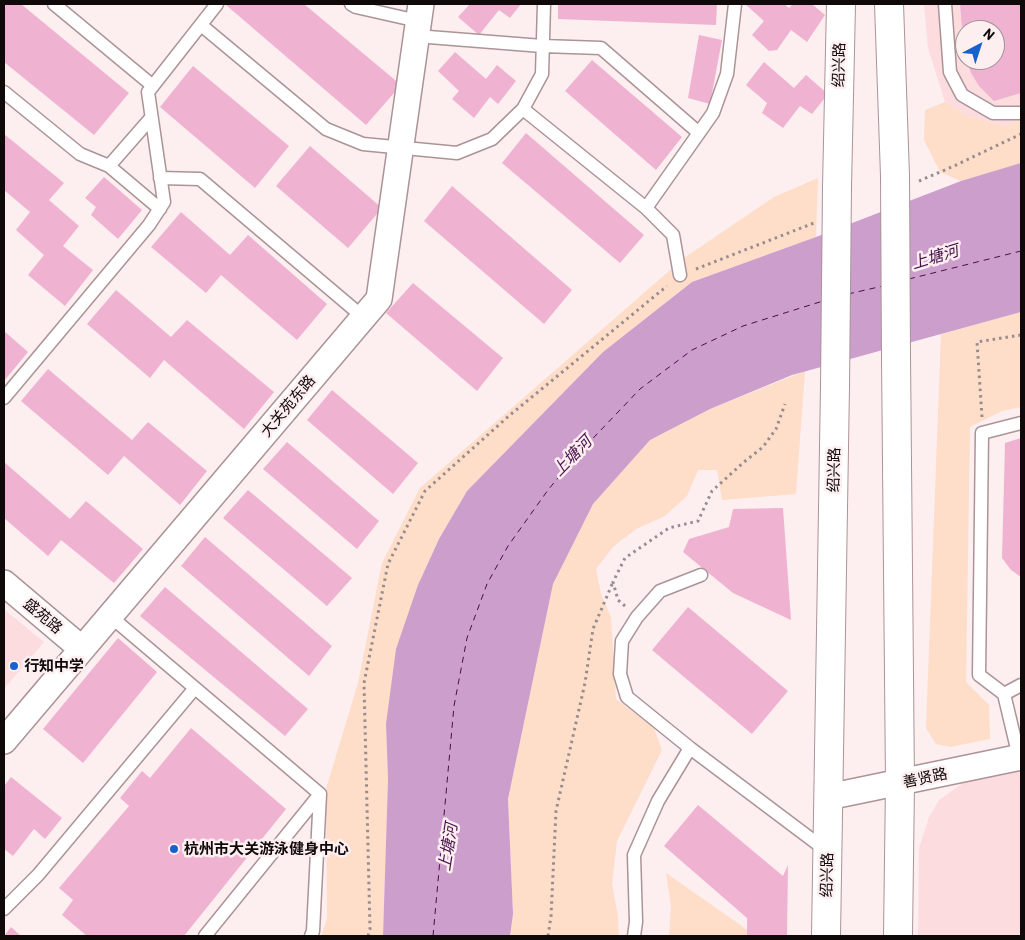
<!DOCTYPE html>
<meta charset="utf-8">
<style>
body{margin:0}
#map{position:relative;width:1025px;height:940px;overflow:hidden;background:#fdeef0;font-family:Barlow,sans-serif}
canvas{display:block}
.frame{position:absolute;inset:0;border:5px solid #10090a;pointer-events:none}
.north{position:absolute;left:955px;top:20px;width:50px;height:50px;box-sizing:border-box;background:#fdeef0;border:1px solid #9e9294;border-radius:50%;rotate:40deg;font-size:14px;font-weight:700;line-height:20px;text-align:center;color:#10090a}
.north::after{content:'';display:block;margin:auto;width:18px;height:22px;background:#1860cb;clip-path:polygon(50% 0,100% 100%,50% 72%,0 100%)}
</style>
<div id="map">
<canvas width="1025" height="940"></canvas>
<div class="frame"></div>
<div class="north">N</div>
</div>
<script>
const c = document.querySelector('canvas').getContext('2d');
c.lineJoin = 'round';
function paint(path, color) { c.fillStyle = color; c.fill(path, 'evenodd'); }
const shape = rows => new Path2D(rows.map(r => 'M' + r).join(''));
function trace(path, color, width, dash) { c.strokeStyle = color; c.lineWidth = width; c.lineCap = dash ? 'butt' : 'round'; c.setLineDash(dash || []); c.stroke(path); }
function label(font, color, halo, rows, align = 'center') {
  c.font = font + ' Barlow,"Noto Sans SC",sans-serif'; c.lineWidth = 5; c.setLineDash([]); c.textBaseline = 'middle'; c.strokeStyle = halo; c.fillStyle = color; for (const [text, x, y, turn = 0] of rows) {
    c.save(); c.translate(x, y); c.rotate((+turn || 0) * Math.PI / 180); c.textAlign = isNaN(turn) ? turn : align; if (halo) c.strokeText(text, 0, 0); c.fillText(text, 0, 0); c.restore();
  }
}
const built = shape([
 [924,4,1021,4,1021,121,1004,126,969,117,945,102,928,48],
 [965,30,995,30,995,60,965,60],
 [4,609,44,642,4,689],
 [1021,769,1021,936,918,936,919,848,929,817,939,800,966,781]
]);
const green = shape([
 [945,102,969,117,1004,126,1021,121,1021,164,961,181,940,172,924,140,925,110],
 [818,178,816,237,692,282,603,352,467,491,439,539,418,585,386,724,388,779,383,936,321,936,327,919,326,789,358,683,382,563,420,488,684,258,774,197],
 [1021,312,1021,407,1002,411,970,427,966,682,989,705,990,739,950,747,936,744,926,728,941,334],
 [805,371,796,494,722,500,717,470,698,470,687,496,665,516,636,529,613,547,596,569,601,594,611,617,616,699,654,728,662,750,617,841,612,884,618,916,619,936,510,936,513,914,508,799,553,584,592,504,650,440,710,409],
 [666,873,739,924,755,936,669,936,671,906]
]);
const water = shape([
 [1021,163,1021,312,792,375,710,409,650,440,593,504,553,584,508,799,513,914,510,936,383,936,388,779,386,724,396,649,418,585,439,539,467,491,603,352,692,282,816,237,961,181]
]);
const ferry = shape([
 [909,279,1021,251],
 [848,294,883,286],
 [433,936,454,706,467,638,487,584,508,546,548,490,578,454,640,389,692,350,743,326,823,301]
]);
const building = shape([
 [4,4,21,4,129,93,94,135,4,62],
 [228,4,304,4,401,85,366,125,226,5],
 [468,4,521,4,510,18,499,10,479,35,458,17,469,5],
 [558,4,717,4,716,25,558,19],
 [745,4,784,4,789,8,793,4,812,4,825,15,807,42,791,30,777,50,769,51,752,35,764,21],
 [960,4,1021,4,1021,93,994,101,979,86,971,73,967,60,995,60,995,30,965,30,965,51,964,51],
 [699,35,722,40,710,104,688,98],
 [455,52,486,79,497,65,516,81,498,104,490,97,474,118,452,99,459,91,438,71],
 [592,60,682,137,656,170,565,91],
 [764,62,794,88,806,75,828,94,812,114,800,106,783,128,762,113,767,103,746,85],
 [193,66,289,146,255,188,160,107],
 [526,133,644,235,620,263,502,163],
 [4,134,64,183,49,200,79,226,63,246,93,270,65,306,28,275,44,255,16,230,30,212,4,190],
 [310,146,382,208,348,248,276,186],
 [104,177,142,210,118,239,91,215,96,207,85,198],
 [452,186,572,290,544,324,424,221],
 [181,212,230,255,248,235,327,304,297,340,221,275,206,293,151,247],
 [413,283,503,358,477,391,386,313],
 [116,290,171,337,187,320,274,392,244,429,164,360,150,378,87,324],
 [4,331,28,352,4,381],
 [48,369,132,440,148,422,207,471,180,505,124,456,108,475,21,401],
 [332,390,418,463,393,494,307,420],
 [1021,438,1021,577,1011,570,1002,558,1005,443],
 [287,442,379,521,357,549,263,469],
 [4,462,70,519,86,501,143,549,114,583,61,540,48,556,4,518],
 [248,490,352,578,327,606,223,518],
 [783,508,791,620,733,593,683,552,689,539,729,527,733,509],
 [205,537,332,646,309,676,181,566],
 [165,587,308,709,285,736,140,616],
 [688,607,788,691,752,734,652,650],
 [118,638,157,672,83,763,43,729],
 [191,728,286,809,184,936,87,936,62,915,73,900,59,888,129,806,120,798,142,771,150,778],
 [11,777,62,818,45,839,34,829,13,856,4,849,4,786],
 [698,805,783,876,788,865,787,936,747,936,747,918,664,846],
 [11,927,21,936,4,936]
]);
const path = shape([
 [919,181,954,166,1021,134],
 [696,269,814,223],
 [982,417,977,342,1021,335],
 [625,606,618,600,613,582,625,558,669,528,698,521,712,491,744,462,763,447,776,429,785,404],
 [368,936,370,929,364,683,388,564,425,491,510,415,667,286],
 [548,936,551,916,556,811,585,683,593,629,613,582]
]);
const service = shape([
 [54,4,153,86],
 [351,4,356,7,418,21],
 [945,4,950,72,962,95,993,113,1021,113],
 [201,25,326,129,363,144,457,153,492,139,523,109,542,74,544,4],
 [416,36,542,46,601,48,699,133],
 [4,92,80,154,109,166,160,209],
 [523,109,646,208,673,235,680,275],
 [109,166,151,118],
 [160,178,200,179,363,317],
 [646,208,713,113,727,74,735,4],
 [4,398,149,225,164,202,148,92,217,4],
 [110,616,320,794,313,931,311,936],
 [1004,694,979,675,982,433,1021,423],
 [690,748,827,851],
 [1019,757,1004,694,1021,685],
 [4,909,38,875,195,688],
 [205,936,320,794],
 [634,936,636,922,634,855,658,801,690,748,627,697,620,674,622,641,637,617,660,591,701,575]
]);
const minor = shape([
 [4,583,82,649],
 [4,741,379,299,421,4],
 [828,797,1021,757]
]);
const primary = shape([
 [889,4,895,176],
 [837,187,841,4],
 [896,356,900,783,898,936],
 [826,936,835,386]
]);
const primaryBridge = shape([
 [895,176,896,356],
 [835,386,837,187]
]);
const markers = [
 [14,666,5,"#1860cb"],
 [174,849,5,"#1860cb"]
];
const streetNames = [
 ["绍兴路",839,65,-89],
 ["大关苑东路",288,406,-50],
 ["绍兴路",834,470,-89],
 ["盛苑路",43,616,40],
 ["善贤路",925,778,-12],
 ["绍兴路",827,875,-89]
];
const poiNames = [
 ["行知中学",24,666],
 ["杭州市大关游泳健身中心",184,849]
];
const waterNames = [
 ["上塘河",935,257,-17],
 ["上塘河",572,456,-46],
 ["上塘河",448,847,-81]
];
paint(built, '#fddce0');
paint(green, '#feddc9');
paint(water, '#cb9ecc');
trace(ferry, '#461049', 1, [6, 5]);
paint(building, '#f0b2d1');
trace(service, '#ab9497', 15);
trace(minor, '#ab9497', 28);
trace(primary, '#ab9497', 30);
trace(path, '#988c8e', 3, [2.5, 4]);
trace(service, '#fff', 12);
trace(minor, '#fff', 25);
trace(primary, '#fff', 28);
trace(primaryBridge, '#ab9497', 30, []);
trace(primaryBridge, '#fff', 28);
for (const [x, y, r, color] of markers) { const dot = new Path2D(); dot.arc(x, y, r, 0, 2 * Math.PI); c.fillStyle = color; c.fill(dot); trace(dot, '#fdeef0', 2); }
label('15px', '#10090a', '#fdeef0', streetNames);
label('bold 15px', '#10090a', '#fdeef0', poiNames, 'left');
label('italic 16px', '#461049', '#fdeef0', waterNames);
</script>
